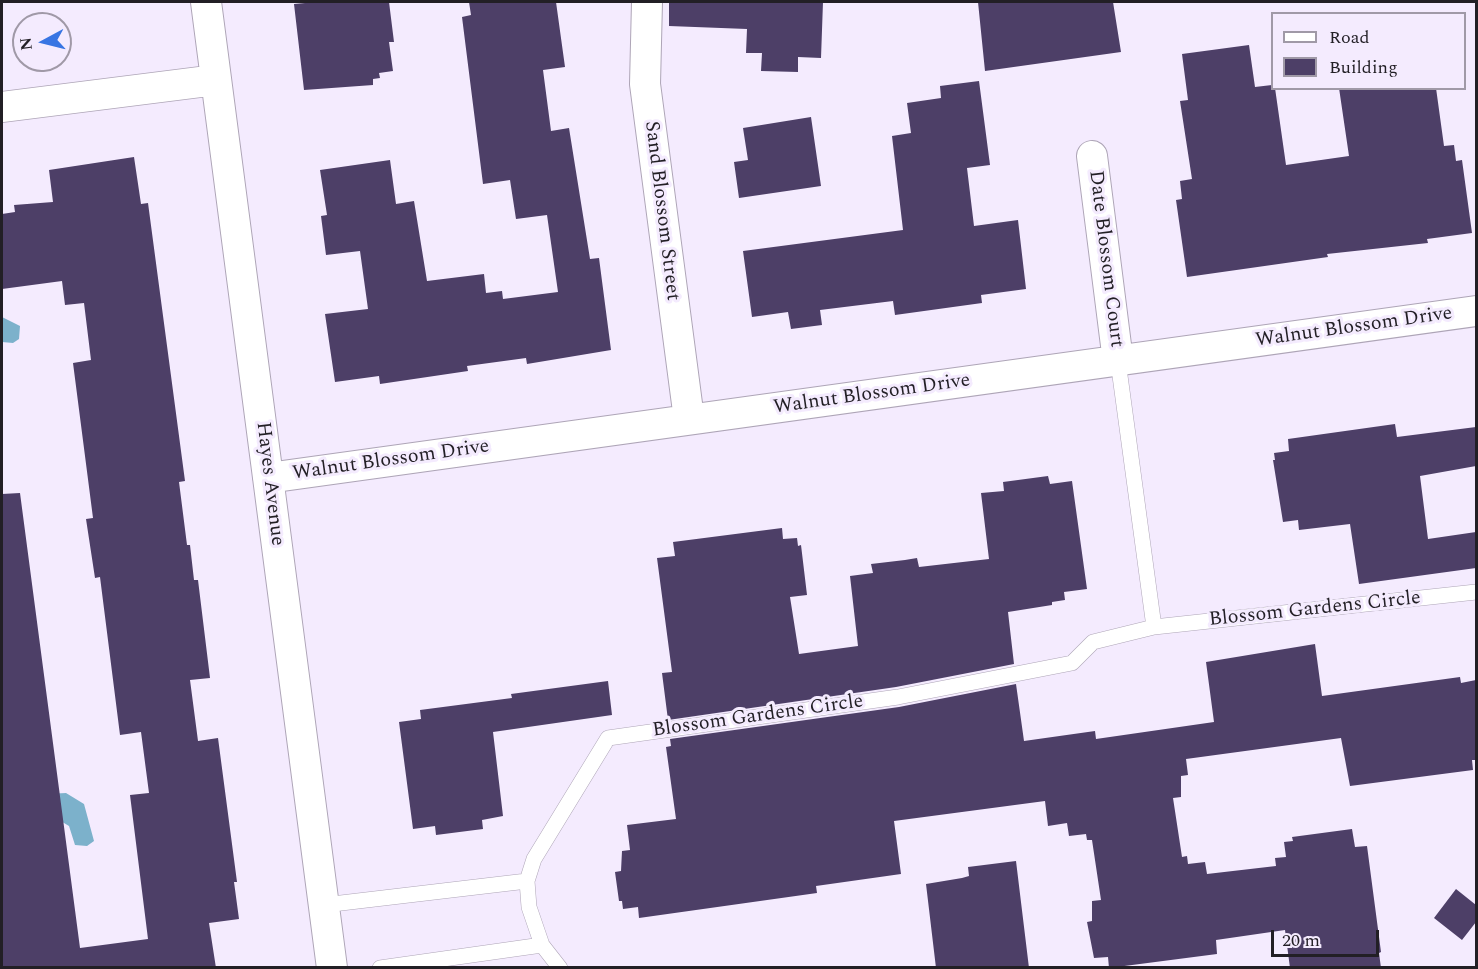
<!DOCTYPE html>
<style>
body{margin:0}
#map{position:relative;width:1478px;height:969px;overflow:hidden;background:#f4ebfe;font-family:Spectral,serif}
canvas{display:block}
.frame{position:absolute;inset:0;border:3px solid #221f25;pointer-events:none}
.legend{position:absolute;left:1271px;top:12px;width:195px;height:78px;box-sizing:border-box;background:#f4ebfe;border:2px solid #a099a7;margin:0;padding:8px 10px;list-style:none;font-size:18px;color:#221f25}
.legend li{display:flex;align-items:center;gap:12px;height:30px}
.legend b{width:30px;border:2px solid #a099a7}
.north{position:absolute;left:12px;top:12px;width:60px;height:60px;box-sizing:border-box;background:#f4ebfe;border:2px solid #a099a7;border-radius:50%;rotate:263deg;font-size:16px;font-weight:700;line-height:24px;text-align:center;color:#221f25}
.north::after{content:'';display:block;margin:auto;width:21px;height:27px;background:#3875e3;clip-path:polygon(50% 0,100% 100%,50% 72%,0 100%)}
.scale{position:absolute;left:1271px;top:930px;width:108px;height:27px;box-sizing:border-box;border:3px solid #221f25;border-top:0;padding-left:8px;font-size:18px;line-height:21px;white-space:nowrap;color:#221f25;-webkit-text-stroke:4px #f4ebfe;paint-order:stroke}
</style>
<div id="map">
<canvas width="1478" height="969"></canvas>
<div class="frame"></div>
<ul class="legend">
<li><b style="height:8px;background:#fff"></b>Road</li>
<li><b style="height:16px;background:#4d3f67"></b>Building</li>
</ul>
<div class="north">N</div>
<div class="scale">20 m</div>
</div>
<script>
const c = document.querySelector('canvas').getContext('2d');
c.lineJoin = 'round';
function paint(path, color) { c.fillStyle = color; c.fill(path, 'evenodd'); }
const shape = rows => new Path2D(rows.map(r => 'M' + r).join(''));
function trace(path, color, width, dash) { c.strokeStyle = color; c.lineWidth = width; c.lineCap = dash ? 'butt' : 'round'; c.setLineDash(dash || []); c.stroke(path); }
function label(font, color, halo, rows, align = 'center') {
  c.font = font + ' Spectral,serif'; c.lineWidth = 6; c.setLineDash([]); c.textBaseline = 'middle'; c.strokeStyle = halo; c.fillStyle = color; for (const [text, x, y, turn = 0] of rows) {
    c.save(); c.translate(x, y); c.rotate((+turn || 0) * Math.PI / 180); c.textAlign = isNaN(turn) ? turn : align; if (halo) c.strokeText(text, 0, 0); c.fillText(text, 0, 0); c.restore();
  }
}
const water = shape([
 [2,317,20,326,19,339,13,343,2,342],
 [66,793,84,804,94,841,87,846,75,845,69,826,54,817,47,794]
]);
const building = shape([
 [316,2,389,2,394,42,389,42,393,71,379,73,380,78,373,79,373,85,304,90,294,4],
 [469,2,556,2,565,67,543,70,551,131,569,128,590,259,599,258,611,350,527,364,526,358,467,366,468,371,380,384,379,376,335,382,325,314,368,309,360,251,326,255,321,216,327,215,320,170,390,160,396,204,414,201,427,281,484,274,486,293,502,291,503,299,558,292,547,215,516,219,510,180,483,184,462,17,471,15],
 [669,2,823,2,821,58,798,57,798,72,761,71,762,53,746,53,747,29,669,26],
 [978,2,1113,2,1121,52,985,71],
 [1249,45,1255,87,1272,85,1272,88,1275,88,1286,165,1349,156,1339,88,1436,88,1444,146,1454,145,1456,161,1462,160,1472,233,1427,239,1428,243,1327,254,1328,257,1187,277,1176,200,1182,199,1180,181,1192,179,1180,101,1188,100,1182,54],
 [979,81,990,165,967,168,974,226,1018,220,1026,289,981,295,982,303,895,315,893,301,820,310,822,325,791,329,788,312,752,317,743,251,903,230,892,136,911,133,907,103,941,98,940,86],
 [811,117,821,186,739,198,734,162,748,160,743,128],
 [134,157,141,204,148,203,185,481,179,482,187,545,190,545,194,580,198,580,210,678,190,680,198,741,218,738,237,882,234,882,239,919,209,923,216,968,2,968,2,494,20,493,80,948,148,939,130,795,149,793,141,732,120,735,100,577,95,578,86,519,93,518,73,363,91,360,84,303,65,305,62,281,2,289,2,214,15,212,14,205,53,202,49,170],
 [1395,424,1397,437,1476,427,1476,466,1420,476,1428,539,1476,532,1476,568,1359,584,1350,524,1299,530,1298,520,1283,522,1273,460,1275,460,1274,453,1289,451,1288,439],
 [1048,476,1050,484,1072,481,1087,589,1064,592,1065,600,1052,602,1052,605,1008,612,1014,664,896,687,668,720,662,673,672,672,657,558,675,556,673,542,782,528,783,539,797,538,798,546,801,545,807,595,790,597,799,654,858,646,850,576,873,573,871,564,905,560,917,558,919,567,989,559,981,493,1004,491,1003,482],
 [1315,644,1322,696,1460,677,1461,683,1476,680,1476,760,1472,760,1473,770,1350,786,1341,738,1186,759,1188,775,1181,776,1181,797,1173,798,1182,857,1187,856,1188,864,1205,862,1207,874,1276,866,1275,858,1286,857,1284,842,1293,841,1292,837,1352,829,1355,847,1367,846,1381,952,1379,953,1381,968,1290,968,1285,930,1216,940,1217,954,1109,968,1108,957,1094,958,1087,922,1092,921,1092,901,1101,900,1092,840,1087,840,1086,834,1069,836,1067,823,1048,826,1045,801,894,821,901,874,816,886,817,893,639,918,638,907,623,909,622,901,619,901,615,872,621,871,622,851,630,850,627,825,676,819,666,747,671,746,670,739,899,707,1016,684,1024,741,1095,731,1096,739,1214,722,1206,662],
 [608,681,612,715,493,732,503,816,482,820,483,829,436,835,435,826,413,829,399,722,421,719,420,710,512,698,511,694],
 [1016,861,1029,968,936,968,926,884,962,878,969,876,968,867],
 [1456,889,1476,905,1476,922,1462,940,1434,918]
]);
const service = shape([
 [1118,361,1154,627],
 [324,905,527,881],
 [380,968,542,945],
 [560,968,542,945,529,907,527,881,534,859,608,738,898,697,1072,663,1093,642,1154,627,1476,592]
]);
const minor = shape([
 [206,2,332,968],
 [647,2,645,84,689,419],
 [2,107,216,80],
 [1092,156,1118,361],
 [268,478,1476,311]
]);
const streetNames = [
 ["Sand Blossom Street",661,211,83],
 ["Date Blossom Court",1105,259,83],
 ["Walnut Blossom Drive",1354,328,-8],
 ["Walnut Blossom Drive",872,395,-8],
 ["Walnut Blossom Drive",391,461,-8],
 ["Hayes Avenue",269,484,83],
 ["Blossom Gardens Circle",1315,610,-6],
 ["Blossom Gardens Circle",758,717,-8]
];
paint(water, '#7cb1cb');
paint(building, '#4d3f67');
trace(service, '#aea5b7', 16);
trace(minor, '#aea5b7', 32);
trace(service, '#fff', 15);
trace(minor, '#fff', 30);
label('20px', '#221f25', '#f4ebfe', streetNames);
</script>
